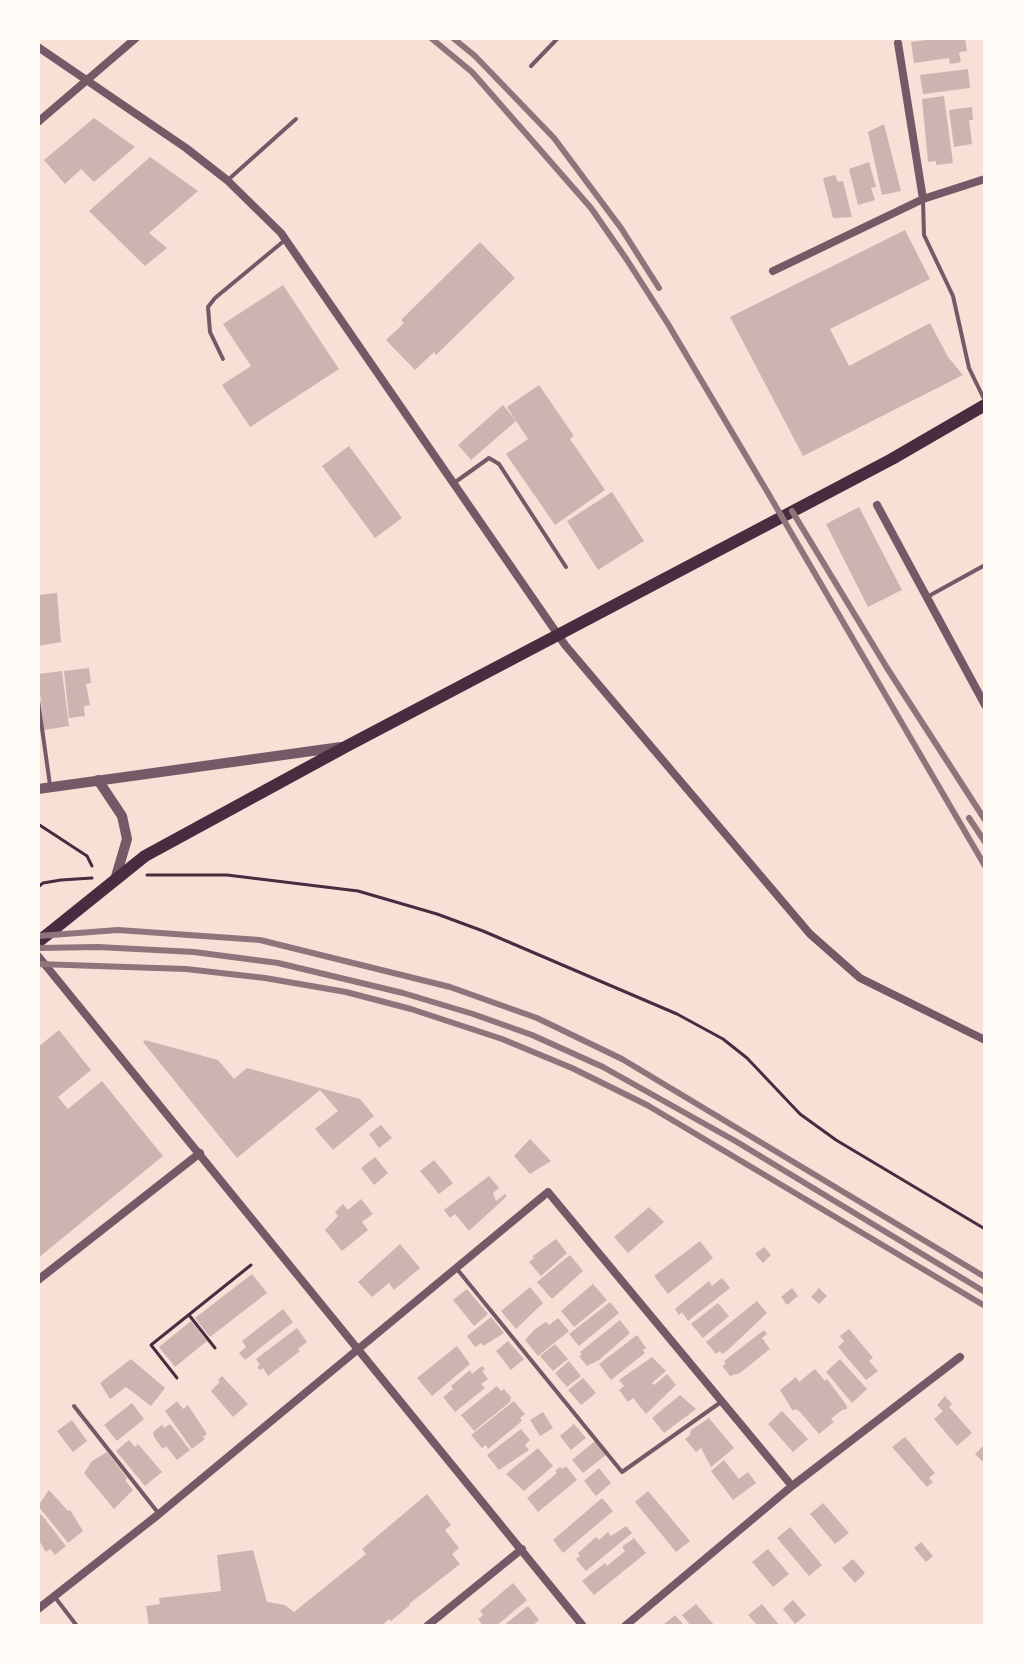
<!DOCTYPE html>
<style>
body{margin:0}
#map{position:relative;width:1023px;height:1664px;overflow:hidden;background:#f7e1d7;font-family:Roboto,sans-serif}
canvas{display:block}
.frame{position:absolute;inset:0;border:40px solid #fffaf5;pointer-events:none}
</style>
<div id="map">
<canvas width="1023" height="1664"></canvas>
<div class="frame"></div>
</div>
<script>
const c = document.querySelector('canvas').getContext('2d');
c.lineJoin = 'round';
function paint(path, color) { c.fillStyle = color; c.fill(path, 'evenodd'); }
const shape = rows => new Path2D(rows.map(r => 'M' + r).join(''));
function trace(path, color, width, dash) { c.strokeStyle = color; c.lineWidth = width; c.lineCap = dash ? 'butt' : 'round'; c.setLineDash(dash || []); c.stroke(path); }
const building = shape([
 [941,38,965,38,967,51,959,52,961,62,950,64,949,58,914,63,911,42],
 [968,69,970,88,923,94,920,75],
 [944,96,953,163,936,165,936,161,928,162,922,99],
 [972,107,973,120,969,120,972,144,954,147,949,110],
 [94,118,135,147,94,182,81,169,65,184,44,160],
 [884,124,901,191,882,195,868,132],
 [150,157,198,191,149,233,167,248,145,266,89,211],
 [869,162,876,187,871,188,875,200,858,205,849,169],
 [835,175,838,182,843,181,852,217,833,218,823,178],
 [905,230,930,279,830,329,849,366,930,323,948,357,963,375,803,456,730,317],
 [480,242,515,278,436,355,434,352,415,370,386,340,404,323,401,320],
 [283,285,339,369,250,427,222,385,251,366,223,324],
 [539,385,574,436,570,439,605,490,555,525,506,454,528,439,507,407],
 [503,405,516,421,471,460,458,445],
 [349,446,402,518,375,538,322,466],
 [612,492,644,541,598,570,567,521],
 [859,507,902,590,868,607,826,524],
 [57,593,61,642,38,646,38,595],
 [89,668,91,683,86,684,90,705,84,706,85,716,69,718,64,671],
 [62,671,69,726,44,730,38,674],
 [59,1030,91,1070,58,1097,68,1109,102,1081,163,1156,38,1258,38,1047],
 [145,1040,218,1060,234,1079,247,1068,360,1099,374,1116,333,1150,315,1129,338,1111,320,1090,237,1158,143,1042],
 [381,1125,392,1138,379,1148,369,1134],
 [530,1139,551,1161,530,1174,514,1156],
 [375,1157,388,1173,374,1185,361,1168],
 [434,1160,453,1183,439,1194,420,1171],
 [489,1176,499,1188,493,1193,496,1201,505,1194,507,1196,469,1231,455,1214,450,1218,444,1210],
 [361,1199,373,1214,362,1222,368,1230,342,1251,325,1230,338,1216,335,1212,343,1204,348,1210],
 [649,1207,664,1222,628,1253,614,1237],
 [556,1239,567,1253,541,1276,529,1262,534,1258,533,1256],
 [700,1241,713,1258,668,1294,654,1276],
 [400,1244,420,1268,394,1290,389,1283,372,1297,358,1282],
 [764,1247,771,1255,763,1263,755,1254],
 [570,1255,583,1271,552,1299,537,1282],
 [252,1274,267,1293,210,1337,195,1318],
 [722,1278,730,1288,688,1321,682,1312,679,1315,675,1309,709,1281,712,1286],
 [593,1284,607,1300,574,1327,561,1311],
 [530,1287,543,1303,516,1329,501,1311],
 [792,1288,798,1296,787,1305,781,1297],
 [819,1288,827,1296,819,1304,811,1297],
 [467,1289,488,1314,474,1326,453,1300],
 [757,1301,767,1313,728,1350,722,1354,720,1351,716,1354,706,1342],
 [610,1302,619,1313,579,1346,569,1334],
 [718,1303,729,1316,703,1338,691,1324],
 [283,1309,293,1322,245,1360,239,1353,246,1347,242,1341],
 [491,1317,504,1333,483,1346,481,1343,475,1347,467,1336],
 [558,1318,569,1331,538,1356,525,1340,535,1329,546,1322,549,1325],
 [620,1320,630,1333,599,1360,587,1366,579,1356,582,1354,580,1352],
 [191,1321,207,1341,175,1367,159,1347],
 [297,1328,307,1342,298,1349,300,1351,268,1376,263,1368,260,1370,257,1367,260,1365,256,1359],
 [849,1329,873,1358,869,1361,878,1371,866,1380,838,1347,844,1341,840,1336],
 [764,1330,767,1334,762,1338,770,1349,740,1373,730,1376,722,1366,726,1364,724,1361],
 [637,1335,646,1348,643,1350,645,1353,611,1380,599,1364],
 [508,1341,524,1359,511,1370,496,1351],
 [555,1344,568,1359,553,1371,540,1356],
 [457,1346,470,1364,432,1396,417,1378],
 [652,1357,666,1371,652,1383,654,1385,667,1374,676,1385,646,1414,633,1398,628,1402,619,1390,624,1386,619,1380],
 [131,1359,165,1388,151,1406,126,1387,110,1399,100,1383],
 [840,1359,867,1389,852,1403,826,1372],
 [569,1361,581,1376,567,1387,555,1373],
 [482,1366,485,1369,482,1371,488,1379,481,1384,485,1388,455,1412,443,1397,453,1389,451,1386,470,1370,472,1374],
 [815,1369,825,1381,827,1379,847,1406,847,1409,842,1410,831,1419,834,1422,819,1434,800,1412,796,1409,793,1411,780,1390,796,1377,799,1382],
 [222,1376,248,1404,233,1417,211,1391,220,1382,218,1380],
 [583,1378,596,1393,581,1405,568,1390],
 [497,1386,501,1391,504,1389,511,1397,510,1402,474,1431,461,1415],
 [680,1395,696,1409,664,1433,652,1418],
 [945,1396,952,1404,949,1407,972,1433,957,1446,934,1419,943,1411,937,1405],
 [177,1401,183,1409,188,1405,207,1434,203,1437,205,1439,192,1449,165,1411],
 [514,1401,525,1414,520,1418,522,1421,488,1449,486,1445,482,1448,471,1435],
 [132,1403,144,1419,117,1441,104,1425],
 [782,1411,808,1439,793,1452,768,1424],
 [543,1412,553,1428,540,1436,530,1420],
 [709,1418,734,1448,711,1467,701,1448,696,1452,685,1439,690,1435,691,1430],
 [72,1420,87,1441,73,1452,57,1431],
 [170,1424,190,1450,177,1460,166,1446,163,1449,154,1437,153,1432,162,1425,164,1428],
 [574,1424,586,1438,571,1450,560,1436],
 [521,1429,530,1440,525,1445,529,1450,499,1470,487,1455],
 [905,1437,935,1473,929,1478,933,1482,927,1487,892,1447],
 [129,1440,135,1447,138,1444,162,1472,145,1486,116,1451],
 [595,1441,606,1455,583,1473,572,1460],
 [985,1444,985,1460,983,1462,975,1454],
 [538,1448,553,1466,524,1491,506,1474],
 [107,1452,127,1478,125,1480,133,1490,114,1509,84,1473,92,1461],
 [724,1460,739,1479,748,1472,756,1483,733,1500,711,1471],
 [566,1466,577,1480,538,1512,527,1498,557,1473,555,1471,560,1467,562,1469],
 [599,1468,611,1483,596,1496,584,1481],
 [49,1490,68,1511,70,1510,83,1531,68,1543,38,1506],
 [648,1491,690,1541,676,1552,635,1502],
 [427,1494,451,1525,445,1530,459,1548,452,1554,460,1564,409,1604,410,1605,391,1621,389,1619,381,1626,149,1626,146,1606,160,1604,159,1598,221,1591,217,1555,253,1550,267,1602,285,1605,294,1612,366,1554,362,1549],
 [602,1498,613,1511,563,1553,553,1540],
 [823,1503,849,1533,835,1544,810,1514],
 [41,1514,66,1546,55,1555,50,1549,46,1552,38,1539,38,1517],
 [626,1526,632,1533,586,1571,576,1559,580,1556,578,1553,596,1537,599,1540,608,1532,611,1536],
 [790,1527,822,1565,809,1576,777,1538],
 [634,1538,646,1553,594,1595,582,1581,605,1563,607,1566,625,1551,622,1547],
 [921,1542,933,1556,926,1562,914,1548],
 [768,1549,789,1574,773,1587,752,1562],
 [853,1559,865,1573,855,1583,842,1568],
 [513,1583,527,1600,496,1626,483,1626,478,1619,483,1615,480,1611],
 [793,1600,806,1615,795,1624,783,1609],
 [696,1604,715,1626,691,1626,682,1615],
 [762,1604,780,1626,758,1626,748,1615],
 [528,1606,539,1620,532,1626,503,1626],
 [675,1615,685,1626,662,1626]
]);
const path = shape([
 [38,824,87,856,92,866],
 [147,875,227,875,358,891,437,914,483,931,677,1014,723,1039,747,1058,800,1114,836,1140,985,1229],
 [38,887,43,883,61,880,92,878],
 [189,1315,215,1348],
 [177,1378,151,1345,251,1265]
]);
const service = shape([
 [531,66,558,38],
 [229,179,296,119],
 [923,200,924,235,953,296,969,368,985,401],
 [223,359,210,332,208,307,215,298,285,240],
 [454,483,489,458,499,464,566,567],
 [927,597,985,565],
 [38,700,50,785],
 [457,1269,622,1472,721,1402],
 [74,1406,159,1514],
 [54,1596,77,1626]
]);
const minor = shape([
 [898,43,923,199],
 [38,47,186,148,227,180,281,233,565,645,810,934,860,978,985,1040],
 [38,122,136,38],
 [773,271,923,199,985,179],
 [877,505,985,705],
 [38,956,583,1626],
 [38,1280,200,1153],
 [38,1609,159,1514,548,1192,792,1486],
 [427,1626,522,1549],
 [625,1626,792,1486,960,1357]
]);
const tertiary = shape([
 [98,780,122,816,127,839,115,880],
 [38,789,341,747]
]);
const primary = shape([
 [38,942,145,856,347,746,892,459,985,405]
]);
const rail = shape([
 [431,38,472,72,591,208,627,260,668,324,768,493,985,866],
 [453,38,475,56,554,138,621,228,659,288],
 [792,511,887,668,985,820],
 [969,818,985,842],
 [38,936,118,930,260,940,450,987,537,1018,622,1059,985,1277],
 [38,948,98,947,194,952,278,963,403,993,473,1014,532,1035,603,1067,737,1142,985,1292],
 [38,964,186,969,265,978,346,992,411,1009,502,1039,572,1068,647,1105,985,1306]
]);
paint(building, '#ccb4b1');
trace(path, '#4a2c40', 3);
trace(service, '#755966', 4);
trace(minor, '#755966', 8);
trace(tertiary, '#755966', 10);
trace(primary, '#4a2c40', 12);
trace(rail, '#8f747c', 6);
</script>
